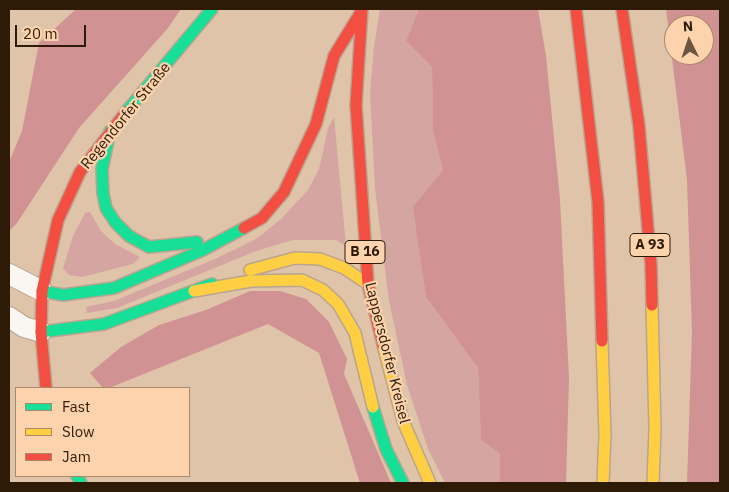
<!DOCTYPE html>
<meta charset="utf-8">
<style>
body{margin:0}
#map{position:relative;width:729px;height:492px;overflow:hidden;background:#e0c4a9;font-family:"IBM Plex Sans",sans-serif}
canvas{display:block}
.frame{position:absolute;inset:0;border:10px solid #2d1a07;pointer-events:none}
.legend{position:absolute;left:15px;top:387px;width:175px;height:90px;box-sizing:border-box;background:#fcd3ac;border:1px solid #a9896a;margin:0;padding:6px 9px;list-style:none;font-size:15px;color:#2d1a07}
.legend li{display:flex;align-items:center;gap:10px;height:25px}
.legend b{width:25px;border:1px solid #a9896a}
.north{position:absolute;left:664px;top:15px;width:50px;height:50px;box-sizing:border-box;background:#fcd3ac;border:1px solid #a9896a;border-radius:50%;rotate:356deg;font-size:14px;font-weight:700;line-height:20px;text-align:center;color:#2d1a07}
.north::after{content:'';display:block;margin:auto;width:18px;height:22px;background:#6c5640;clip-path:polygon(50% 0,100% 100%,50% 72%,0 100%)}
.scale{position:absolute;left:15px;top:25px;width:71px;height:22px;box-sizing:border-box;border:2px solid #2d1a07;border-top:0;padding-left:6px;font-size:15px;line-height:18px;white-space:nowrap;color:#2d1a07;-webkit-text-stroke:4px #fcd3ac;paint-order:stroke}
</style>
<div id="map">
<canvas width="729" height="492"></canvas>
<div class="frame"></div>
<ul class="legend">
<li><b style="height:6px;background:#16e098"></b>Fast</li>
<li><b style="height:6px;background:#ffcf43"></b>Slow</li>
<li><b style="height:6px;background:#f24e42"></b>Jam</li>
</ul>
<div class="north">N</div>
<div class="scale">20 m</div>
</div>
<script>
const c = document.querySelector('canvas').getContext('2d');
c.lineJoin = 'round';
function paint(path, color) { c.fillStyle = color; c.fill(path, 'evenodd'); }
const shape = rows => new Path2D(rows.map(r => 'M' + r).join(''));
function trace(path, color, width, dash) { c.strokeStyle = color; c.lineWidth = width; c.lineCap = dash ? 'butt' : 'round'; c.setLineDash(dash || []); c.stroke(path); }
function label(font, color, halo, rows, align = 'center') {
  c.font = font + ' "IBM Plex Sans",sans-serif'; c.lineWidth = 4.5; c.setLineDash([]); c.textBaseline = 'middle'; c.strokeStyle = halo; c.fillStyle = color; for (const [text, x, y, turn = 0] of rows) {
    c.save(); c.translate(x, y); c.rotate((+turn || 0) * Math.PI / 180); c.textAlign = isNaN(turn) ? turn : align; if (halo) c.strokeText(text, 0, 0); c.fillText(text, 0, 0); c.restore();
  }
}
const green = shape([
 [380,9,419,9,406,41,432,67,433,131,443,170,414,207,426,297,478,368,481,440,500,454,500,483,445,483,428,449,407,385,389,301,375,189,370,93,374,46],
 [334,117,346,246,336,240,293,240,256,251,117,308,87,313,86,307,114,301,215,259,256,239,281,219,308,190,319,169,328,128],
 [90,212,101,231,115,244,140,257,133,264,82,277,69,275,63,268,73,236,85,213]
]);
const forest = shape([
 [76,9,181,9,168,28,79,128,17,223,9,231,9,162,22,131,39,43],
 [419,9,538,9,546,56,560,200,569,378,566,483,500,483,500,454,481,440,478,368,426,297,413,207,443,170,433,131,432,67,406,41],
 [666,9,720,9,720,483,687,483,692,332,687,180],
 [674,25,704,25,704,55,674,55],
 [250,291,280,291,306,299,329,322,347,359,344,374,391,483,360,483,319,353,268,324,109,388,103,388,90,373,121,347,159,325,206,310]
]);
const street = shape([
 [9,274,42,291],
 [9,317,24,327,41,332]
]);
const fast = shape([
 [126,112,212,9],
 [110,131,102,169,103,193,106,208,115,222,129,236,149,247,197,242],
 [42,291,63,295,114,288,203,250,244,228],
 [41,332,104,324,212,284],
 [373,407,386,449,403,483],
 [77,476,81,483]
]);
const slow = shape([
 [250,270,295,258,320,259,344,268,368,284],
 [194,291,251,281,302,280,323,290,338,304,355,333,373,407],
 [652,305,655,429,653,483],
 [602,341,605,434,603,483],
 [383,345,403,421,430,483]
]);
const jam = shape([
 [362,9,356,105,368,284,383,345],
 [576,9,598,202,602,341],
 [622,9,639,126,651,264,652,305],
 [244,228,262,218,284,192,316,124,334,56,361,12],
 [46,388,41,332,42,291,58,220,80,172,126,112]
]);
const shields = [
 [650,245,40],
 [365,252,40]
];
const shieldNames = [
 ["A 93",650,245],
 ["B 16",365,252]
];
const streetNames = [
 ["Regendorfer Straße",126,116,-51],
 ["Lappersdorfer Kreisel",387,353,76]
];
paint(green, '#d5a5a1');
paint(forest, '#d09292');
trace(street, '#baa48f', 22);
trace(fast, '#baa48f', 14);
trace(slow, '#baa48f', 14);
trace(jam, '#baa48f', 14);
trace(street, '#faf6f2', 20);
trace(fast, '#16e098', 11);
trace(slow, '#ffcf43', 11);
trace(jam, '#f24e42', 11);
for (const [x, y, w] of shields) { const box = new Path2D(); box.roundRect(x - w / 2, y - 11.5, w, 23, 4); c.fillStyle = '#fcd3ac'; c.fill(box); trace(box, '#2d1a07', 1); }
label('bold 14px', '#2d1a07', null, shieldNames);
label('15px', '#2d1a07', '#fcd3ac', streetNames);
</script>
